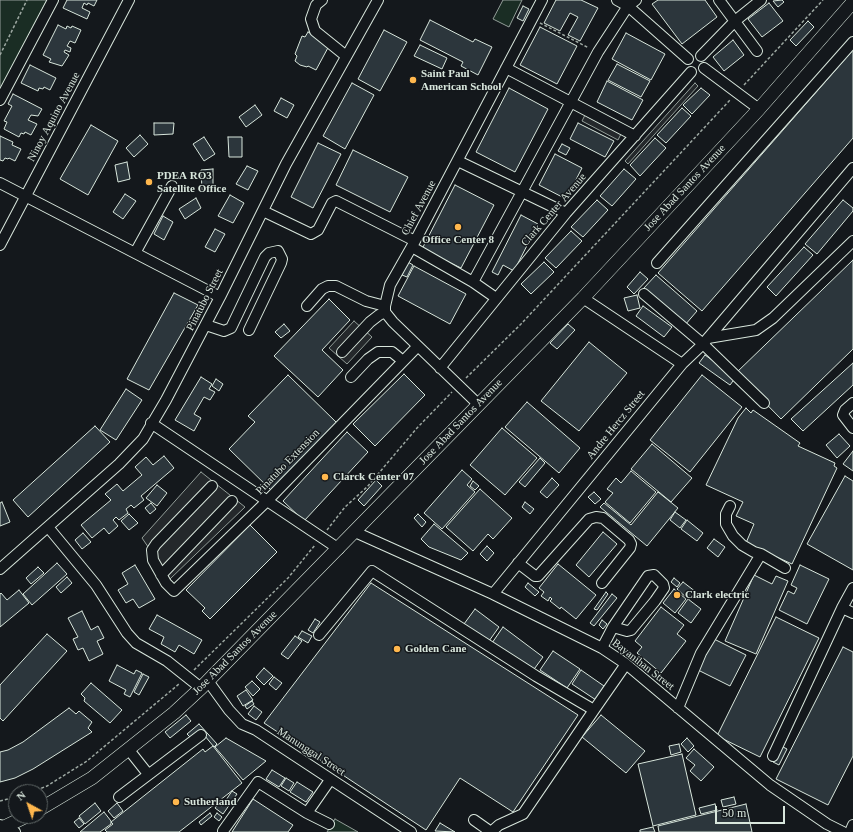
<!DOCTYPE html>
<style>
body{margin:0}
#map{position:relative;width:853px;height:832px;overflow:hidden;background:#14181c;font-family:"Times New Roman",serif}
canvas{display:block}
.north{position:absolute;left:8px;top:784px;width:40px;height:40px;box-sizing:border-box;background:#14181c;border:1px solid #626a69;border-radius:50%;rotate:320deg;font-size:11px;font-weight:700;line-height:16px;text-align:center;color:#d8e6dc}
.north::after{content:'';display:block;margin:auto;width:14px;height:18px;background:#ffb74d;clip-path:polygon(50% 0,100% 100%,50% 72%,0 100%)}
.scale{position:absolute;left:715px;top:806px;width:70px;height:18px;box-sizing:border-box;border:2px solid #d8e6dc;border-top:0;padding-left:5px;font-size:12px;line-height:14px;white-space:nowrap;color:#d8e6dc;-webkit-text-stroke:3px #14181c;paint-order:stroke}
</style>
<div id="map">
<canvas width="853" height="832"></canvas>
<div class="north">N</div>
<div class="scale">50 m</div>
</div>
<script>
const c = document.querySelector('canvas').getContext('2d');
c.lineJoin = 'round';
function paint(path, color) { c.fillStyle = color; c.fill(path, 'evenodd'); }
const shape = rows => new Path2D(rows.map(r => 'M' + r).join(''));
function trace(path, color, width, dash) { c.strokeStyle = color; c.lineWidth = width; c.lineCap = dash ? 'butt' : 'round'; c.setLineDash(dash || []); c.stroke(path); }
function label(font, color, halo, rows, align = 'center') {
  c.font = font + ' "Times New Roman",serif'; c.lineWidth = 3; c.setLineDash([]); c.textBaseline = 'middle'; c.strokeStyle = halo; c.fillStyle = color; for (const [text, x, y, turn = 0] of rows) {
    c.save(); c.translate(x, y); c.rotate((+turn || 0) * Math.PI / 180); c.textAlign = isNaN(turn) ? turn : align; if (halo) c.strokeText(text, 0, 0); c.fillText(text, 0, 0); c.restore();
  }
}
const green = shape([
 [0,0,47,0,0,92,0,0],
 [503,0,522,0,509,27,493,19,503,0],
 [335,819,358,832,327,832,335,819]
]);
const parking = shape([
 [695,83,698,86,628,164,625,161,695,83],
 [586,113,622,132,618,140,582,121,586,113],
 [354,321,372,337,347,364,329,348,354,321],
 [201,472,245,507,170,579,142,538,201,472]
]);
const building = shape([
 [67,0,97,0,94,6,88,3,87,5,84,3,82,8,90,12,87,19,63,8,67,0],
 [556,0,581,0,598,8,580,41,568,35,578,17,570,13,560,31,544,23,556,0],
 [658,0,705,0,717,17,682,44,652,4,658,0],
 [782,0,784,2,778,7,773,1,782,0],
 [769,3,783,21,762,37,748,19,769,3],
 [523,6,529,9,523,21,517,18,523,6],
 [430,20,473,42,475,39,492,47,478,75,461,66,463,62,420,40,430,20],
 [808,21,814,27,796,46,790,40,808,21],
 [58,25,66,29,67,26,71,28,72,26,81,30,75,43,70,41,67,46,71,48,70,52,65,50,64,52,69,55,62,66,49,62,51,59,43,55,58,25],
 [540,27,577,46,557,84,520,65,540,27],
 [384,30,407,42,380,91,358,79,384,30],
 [308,32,330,44,316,70,308,66,307,67,300,65,295,61,297,56,295,54,302,36,305,37,308,32],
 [626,33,665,54,651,80,612,59,626,33],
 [733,40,744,55,724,71,713,57,733,40],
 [420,45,447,58,442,69,414,56,420,45],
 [853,50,853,138,702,311,658,273,853,50],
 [617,64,650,81,641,97,608,80,617,64],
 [30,65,56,78,50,90,44,87,43,89,39,88,38,91,21,83,30,65],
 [607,81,643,100,632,120,597,102,607,81],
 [352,83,374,95,345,149,323,136,352,83],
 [509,88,548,109,515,172,476,152,509,88],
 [701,88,710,95,692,114,683,105,701,88],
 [13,94,42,109,38,116,31,115,28,120,37,124,31,135,25,132,24,134,21,133,19,137,4,129,7,122,4,121,12,106,8,104,13,94],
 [281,98,294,105,287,118,274,111,281,98],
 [255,105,262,115,246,127,239,117,255,105],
 [682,108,691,116,666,143,657,135,682,108],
 [154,123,174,123,173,134,154,135,154,123],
 [578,123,614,141,605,157,570,139,578,123],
 [91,125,118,141,88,195,60,179,91,125],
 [140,135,148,144,134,157,126,148,140,135],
 [0,136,13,142,12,145,21,149,15,161,9,158,8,159,5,158,3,161,0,160,0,136],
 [204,137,215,154,204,161,193,144,204,137],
 [228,137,242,137,242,157,229,157,228,137],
 [655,138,666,148,640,176,630,165,655,138],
 [318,143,341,154,313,208,291,197,318,143],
 [562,144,570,148,566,155,558,151,562,144],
 [353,150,408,177,390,212,336,185,353,150],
 [555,154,582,168,566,199,539,185,555,154],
 [127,162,130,179,118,182,115,165,127,162],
 [247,166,258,171,248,190,236,184,247,166],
 [213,169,213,189,202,190,201,170,213,169],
 [624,169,636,179,612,206,600,196,624,169],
 [455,185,494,205,461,268,422,249,455,185],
 [125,194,136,201,123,219,113,212,125,194],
 [230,195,244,203,233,223,218,216,230,195],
 [196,198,201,208,185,219,179,209,196,198],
 [597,200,608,210,583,237,571,227,597,200],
 [843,200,853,208,853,211,817,254,805,244,843,200],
 [521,215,538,224,514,271,503,265,498,275,492,272,521,215],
 [163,216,173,222,164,240,154,234,163,216],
 [215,229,225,234,215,252,205,247,215,229],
 [571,231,582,241,556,268,545,258,571,231],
 [804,247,813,255,776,296,767,287,804,247],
 [853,260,853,349,781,419,736,373,853,260],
 [408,262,413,265,407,277,402,275,408,262],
 [544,262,554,272,531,294,521,284,544,262],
 [414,266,466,294,450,324,398,296,414,266],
 [640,272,648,279,634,294,627,287,640,272],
 [656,275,697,311,685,325,643,289,656,275],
 [174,293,198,305,149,390,127,379,174,293],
 [637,295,640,308,628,311,624,298,637,295],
 [329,299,350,320,322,350,343,370,318,397,274,356,329,299],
 [643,306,672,327,664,337,636,316,643,306],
 [284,324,290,331,281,338,275,332,284,324],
 [568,324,575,330,557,349,550,343,568,324],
 [589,342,627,373,579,431,541,401,589,342],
 [705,355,736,377,730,385,699,363,705,355],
 [853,363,853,385,803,431,791,419,853,363],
 [404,374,425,395,375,446,353,424,404,374],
 [288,375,337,423,271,490,229,449,255,422,248,416,288,375],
 [702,375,742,407,690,472,650,440,702,375],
 [201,377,212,384,209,389,215,392,210,400,204,397,194,414,201,418,194,431,175,420,201,377],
 [216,379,223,384,219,391,212,386,216,379],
 [126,389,142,400,116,440,100,430,126,389],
 [527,402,580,448,559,473,505,427,527,402],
 [746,408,751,413,753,410,800,443,798,446,835,463,834,466,837,468,792,564,746,543,754,524,736,516,743,502,706,485,738,418,746,408],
 [95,426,110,442,28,517,13,500,95,426],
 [502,428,537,458,505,495,470,465,502,428],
 [347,432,368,452,304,521,283,501,347,432],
 [839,434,850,446,837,458,826,445,839,434],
 [652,444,692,478,671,502,631,469,652,444],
 [853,451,853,471,843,464,853,451],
 [164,456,174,468,141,496,144,500,134,508,131,505,126,509,128,513,119,520,116,517,113,520,118,526,109,534,104,528,92,538,81,525,111,500,105,494,117,484,123,491,142,475,135,467,146,457,153,465,164,456],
 [540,458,545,463,525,487,519,482,540,458],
 [462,470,472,479,467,485,475,492,442,529,424,513,462,470],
 [631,471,656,492,630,523,605,502,613,493,607,489,616,478,621,483,631,471],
 [845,476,853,481,853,570,807,544,845,476],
 [552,478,559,485,547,498,540,492,552,478],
 [376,480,382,486,364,506,358,500,376,480],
 [473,481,479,486,475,490,470,486,473,481],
 [157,485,167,493,157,506,146,498,157,485],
 [480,489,512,518,493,539,488,534,473,551,446,527,480,489],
 [594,492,601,499,595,504,588,497,594,492],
 [658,492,678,508,647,546,600,507,604,503,631,525,658,492],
 [2,502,10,522,0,526,0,503,2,502],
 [525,502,534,509,530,514,522,507,525,502],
 [151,503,156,509,150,514,145,508,151,503],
 [675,512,686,520,680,528,670,520,675,512],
 [129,514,138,523,129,530,121,521,129,514],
 [418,514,426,522,422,527,414,518,418,514],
 [687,520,703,533,697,541,681,529,687,520],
 [434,524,468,553,461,560,429,547,421,539,434,524],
 [250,525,277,552,210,619,202,611,205,608,186,590,250,525],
 [603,532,617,544,589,577,576,565,603,532],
 [83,533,91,542,82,549,75,540,83,533],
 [714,539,725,547,718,557,707,548,714,539],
 [487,546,494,553,487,561,480,554,487,546],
 [57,563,67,574,32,605,23,594,57,563],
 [558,564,596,595,576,619,561,607,560,609,550,601,552,599,550,597,548,601,541,596,544,592,539,588,558,564],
 [135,565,155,599,139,608,133,599,126,603,118,590,128,584,122,573,135,565],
 [800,565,829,579,807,624,779,610,788,591,794,594,797,588,791,585,800,565],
 [38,567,44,573,31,584,26,578,38,567],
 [754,575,772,584,776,576,788,581,756,654,725,641,754,575],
 [67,577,72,583,61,593,56,587,67,577],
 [674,578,680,583,677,587,671,582,674,578],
 [683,582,696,592,689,600,677,589,683,582],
 [371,583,578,715,513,812,460,778,426,830,264,723,371,583],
 [528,583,539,592,535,596,525,587,528,583],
 [674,589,686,599,675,613,663,603,674,589],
 [19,590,29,603,0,627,0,594,1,593,7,600,19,590],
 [606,592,608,594,597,610,594,609,606,592],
 [612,594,617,598,594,626,590,623,612,594],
 [688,599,701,609,691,623,678,613,688,599],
 [661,607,684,625,677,634,686,641,661,673,637,653,642,647,635,641,661,607],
 [475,609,499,627,489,641,464,624,475,609],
 [82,611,91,630,98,626,104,638,97,641,103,654,89,661,83,648,78,650,73,639,78,637,68,618,82,611],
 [157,615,202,640,194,654,179,645,175,652,161,644,164,637,149,629,157,615],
 [776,617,819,638,760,757,717,736,776,617],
 [315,619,320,622,313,633,308,630,315,619],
 [602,620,607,624,603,629,599,625,602,620],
 [503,627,543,657,532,672,492,643,503,627],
 [302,631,312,636,308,643,298,637,302,631],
 [47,634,67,651,3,721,0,718,0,685,47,634],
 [295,636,302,641,288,659,281,654,295,636],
 [714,639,746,655,730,686,698,670,714,639],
 [843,647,853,652,853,756,828,805,776,779,843,647],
 [553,651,580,669,567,688,540,670,553,651],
 [117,665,134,674,136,670,142,673,130,697,124,694,126,690,109,681,117,665],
 [264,668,273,676,264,685,256,677,264,668],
 [581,670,604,686,596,700,572,684,581,670],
 [143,674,149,677,139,695,134,692,143,674],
 [274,677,282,683,276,690,269,684,274,677],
 [252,681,260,689,253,696,245,687,252,681],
 [91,683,122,710,110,723,84,701,85,698,81,694,91,683],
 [246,690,253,700,243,706,237,696,246,690],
 [252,701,254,704,247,709,245,706,252,701],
 [254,706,262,712,256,720,248,714,254,706],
 [69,708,76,714,79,711,92,722,88,728,92,732,33,769,15,778,0,782,0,752,8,750,23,742,69,708],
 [186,715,191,721,170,738,165,732,186,715],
 [601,715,645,751,626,773,582,737,601,715],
 [199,724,217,744,214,747,200,730,191,738,187,734,199,724],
 [226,738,266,761,243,780,215,747,226,738],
 [687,738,694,746,688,752,681,744,687,738],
 [679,744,681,752,671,755,669,746,679,744],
 [213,746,242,783,179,832,107,832,105,830,113,824,111,822,203,749,205,752,213,746],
 [781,746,787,749,779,765,773,762,781,746],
 [694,749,714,767,701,781,690,771,695,765,686,758,694,749],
 [682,754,696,815,653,826,638,764,682,754],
 [272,770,285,778,279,787,266,779,272,770],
 [286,778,294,783,289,791,281,786,286,778],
 [297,782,313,792,306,802,290,792,297,782],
 [232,791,237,794,223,814,215,808,218,804,222,806,232,791],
 [734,797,736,804,723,807,721,800,734,797],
 [253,799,293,825,288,832,232,832,253,799],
 [95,803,101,811,85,824,79,816,95,803],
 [117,803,123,811,114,818,108,811,117,803],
 [715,804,717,810,701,814,699,808,715,804],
 [746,804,752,832,659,832,658,826,746,804],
 [104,812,111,821,111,824,100,832,80,832,104,812],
 [210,813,212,816,201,825,199,822,210,813],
 [217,813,222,817,219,821,214,817,217,813],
 [79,818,84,824,79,828,74,822,79,818],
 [440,823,455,832,435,831,440,823],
 [653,827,655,832,640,832,640,830,653,827]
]);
const path = shape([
 [540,23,589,48],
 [0,55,27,0],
 [744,85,823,0],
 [466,378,521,324,731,99],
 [327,530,345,507,367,487,417,428,452,392],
 [194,670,288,578,315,545],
 [32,792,47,786,87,761,179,684],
 [0,801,16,797]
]);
const minor = shape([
 [322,0,316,5,311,19,315,31,346,56],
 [617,0,628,6,688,59],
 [719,0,757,51],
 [701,56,735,21,761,0],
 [506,68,635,136],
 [704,68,759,109],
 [0,100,53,0],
 [458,161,566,213],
 [0,183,220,297],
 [263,211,311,234,318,230,332,203,336,201,415,241],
 [0,245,129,0],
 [412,247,473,282,496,298],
 [135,253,172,186],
 [657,263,853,42],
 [473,282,598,52,628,6,636,0],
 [644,294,703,344,764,403],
 [307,306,322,289,328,286,336,286,366,301,385,306],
 [206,325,224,331,231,328,265,257,269,253,278,251,282,259,281,263,249,330],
 [708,338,756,330,773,318,853,241],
 [342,352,370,322,379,315,385,312],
 [682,364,703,344,853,168],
 [440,368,566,213,691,72],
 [351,377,368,359,378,352,392,352,403,361],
 [853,403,845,410,843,415,853,428],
 [478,404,393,322,385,312,385,306,390,285,415,241,542,0],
 [151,423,339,549],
 [212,486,156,544,152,550,153,560,166,583,174,591,266,502,417,347],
 [48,527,96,585,127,633,136,643,167,661,201,688],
 [355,532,493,594,602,648,626,664,770,785,827,824,843,832],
 [761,554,785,568],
 [518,563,535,576,538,576,589,519,596,517,603,518,629,540,631,544,630,548,602,583],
 [0,569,119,464,143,439,166,400,220,297,286,164,378,0],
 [161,575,232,501],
 [493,594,682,364,583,298],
 [842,608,853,613],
 [319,635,372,571,536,676,594,710,523,814,499,825,491,832,474,820],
 [602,648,613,627,648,576,654,575,663,584,664,588,655,601,631,630,627,631,613,627],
 [208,681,229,710,242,724,256,730,411,832],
 [678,708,701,653,761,554,754,552,742,545,733,536,726,524,726,514,730,506],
 [594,710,626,664],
 [129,750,148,774],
 [773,756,842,608,853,588],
 [119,797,201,735],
 [329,824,307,813,330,780],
 [0,825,15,832],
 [223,831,258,782,307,813],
 [850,832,853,825]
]);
const major = shape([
 [40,809,92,778,174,713,201,688,583,298,759,109,853,2],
 [0,829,27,816]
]);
const markers = [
 [413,80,4,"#ffb74d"],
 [149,182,4,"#ffb74d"],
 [458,227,4,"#ffb74d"],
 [325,477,4,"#ffb74d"],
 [677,595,4,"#ffb74d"],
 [397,649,4,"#ffb74d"],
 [176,802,4,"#ffb74d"]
];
const poiNames = [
 ["Saint Paul",421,74],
 ["American School",421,87],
 ["PDEA RO3",157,176],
 ["Satellite Office",157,189],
 ["Office Center 8",458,240,"center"],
 ["Clarck Center 07",333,477],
 ["Clark electric",685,595],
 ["Golden Cane",405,649],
 ["Sutherland",184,802]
];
const streetNames = [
 ["Ninoy Aquino Avenue",54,117,-62],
 ["Jose Abad Santos Avenue",685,188,-47],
 ["Chief Avenue",419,208,-62],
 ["Clark Center Avenue",554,210,-49],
 ["Pinatubo Street",205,300,-63],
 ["Jose Abad Santos Avenue",461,422,-46],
 ["Andre Hercz Street",616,425,-51],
 ["Pinatubo Extension",288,462,-46],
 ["Jose Abad Santos Avenue",235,653,-45],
 ["Bayanihan Street",643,665,38],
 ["Manunggal Street",311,752,33]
];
paint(green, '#1a2d24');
trace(green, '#939e99', 1);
paint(parking, '#24282b');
trace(parking, '#939e99', 1);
paint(building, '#2c363c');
trace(building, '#d8e6dc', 1);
trace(minor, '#d8e6dc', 12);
trace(major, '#d8e6dc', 14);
trace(path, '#9da8a2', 1.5, [3, 2]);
trace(minor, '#14181c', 10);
trace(major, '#14181c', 13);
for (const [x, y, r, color] of markers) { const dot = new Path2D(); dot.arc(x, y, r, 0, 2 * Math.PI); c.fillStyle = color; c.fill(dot); trace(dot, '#14181c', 1.5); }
label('bold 11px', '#d8e6dc', '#14181c', poiNames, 'left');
label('11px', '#d8e6dc', '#14181c', streetNames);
</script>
